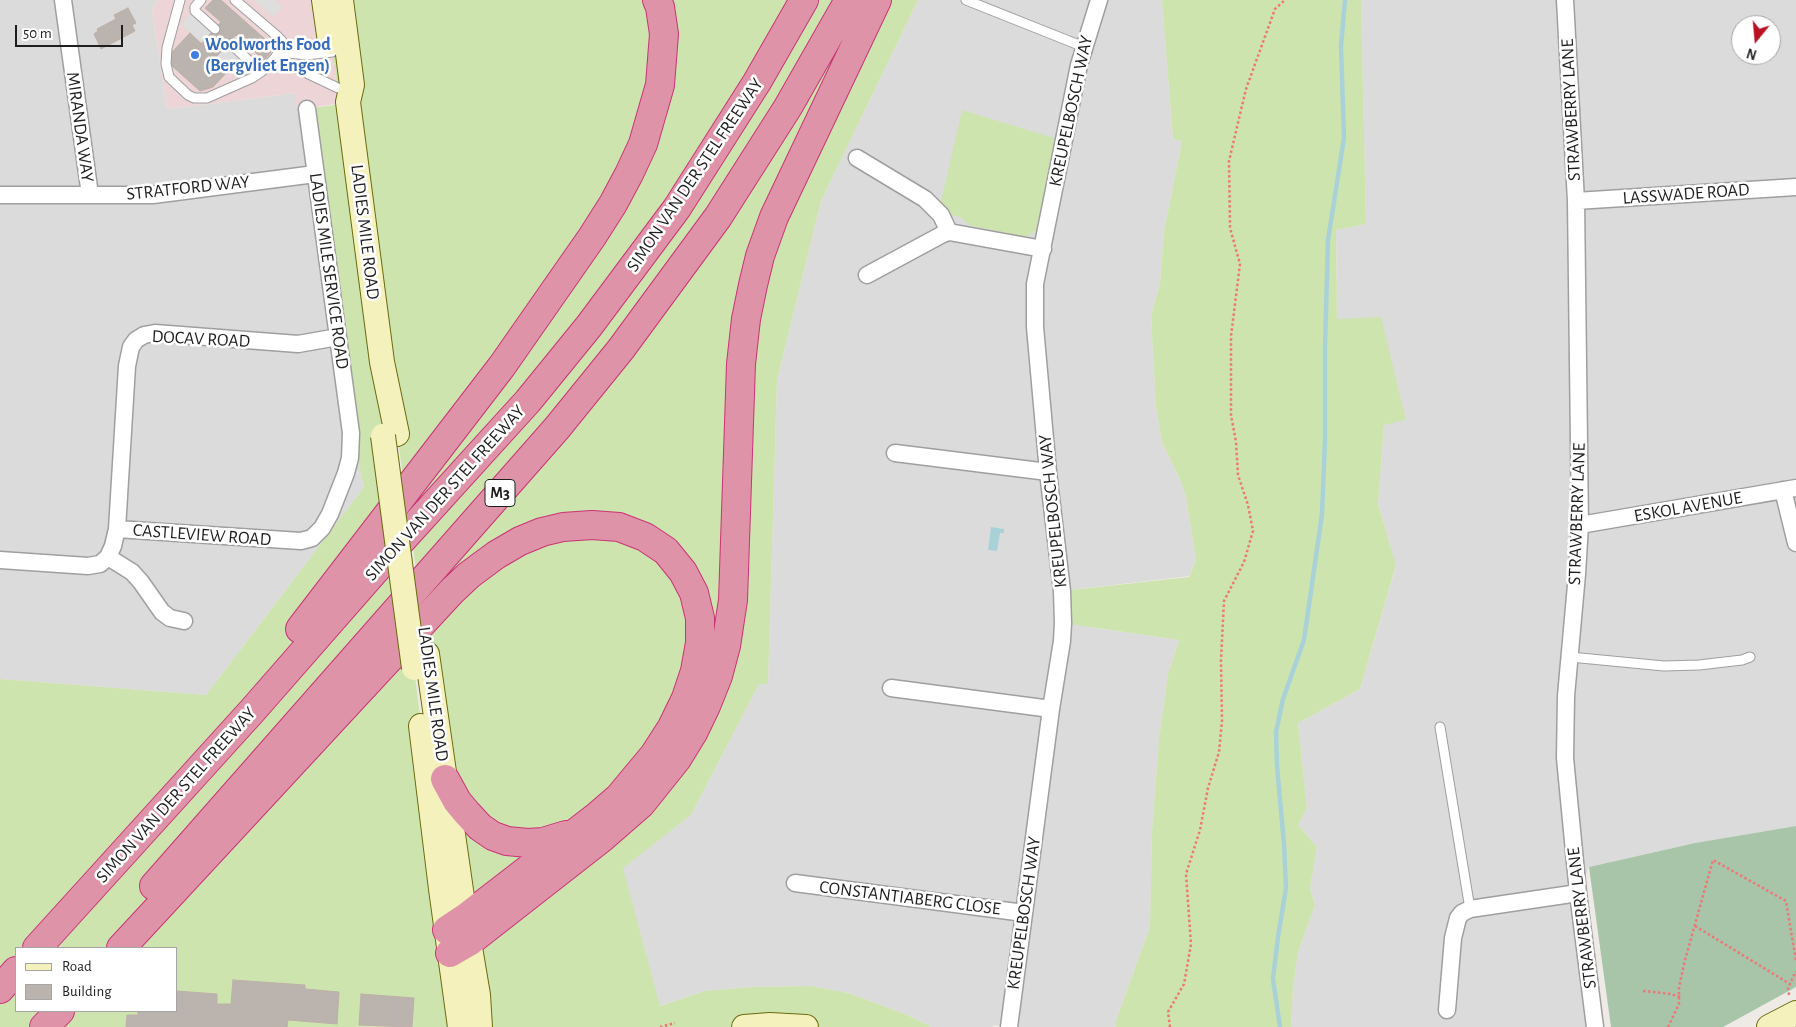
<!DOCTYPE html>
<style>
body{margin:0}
#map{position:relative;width:1796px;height:1027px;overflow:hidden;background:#eeeae5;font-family:"Alegreya Sans",sans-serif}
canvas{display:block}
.legend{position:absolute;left:15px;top:947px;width:162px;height:65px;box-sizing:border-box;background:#fff;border:1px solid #a5a5a5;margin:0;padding:6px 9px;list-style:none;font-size:15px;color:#1e1e1e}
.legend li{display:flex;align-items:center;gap:10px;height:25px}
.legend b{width:25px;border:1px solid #a5a5a5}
.north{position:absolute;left:1731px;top:15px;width:50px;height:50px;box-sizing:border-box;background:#fff;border:1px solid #a5a5a5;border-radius:50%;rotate:197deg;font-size:14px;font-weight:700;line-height:20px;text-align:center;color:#1e1e1e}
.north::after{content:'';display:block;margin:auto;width:18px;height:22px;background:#ba1122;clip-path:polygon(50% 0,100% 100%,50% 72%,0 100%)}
.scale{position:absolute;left:15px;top:25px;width:108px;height:22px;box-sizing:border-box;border:2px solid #1e1e1e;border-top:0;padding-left:6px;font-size:15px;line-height:18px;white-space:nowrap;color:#1e1e1e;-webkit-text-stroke:4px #fff;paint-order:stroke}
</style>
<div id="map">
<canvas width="1796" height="1027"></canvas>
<ul class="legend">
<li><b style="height:6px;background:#f4f1bd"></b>Road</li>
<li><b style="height:14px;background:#bbb3ae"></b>Building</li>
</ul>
<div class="north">N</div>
<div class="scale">50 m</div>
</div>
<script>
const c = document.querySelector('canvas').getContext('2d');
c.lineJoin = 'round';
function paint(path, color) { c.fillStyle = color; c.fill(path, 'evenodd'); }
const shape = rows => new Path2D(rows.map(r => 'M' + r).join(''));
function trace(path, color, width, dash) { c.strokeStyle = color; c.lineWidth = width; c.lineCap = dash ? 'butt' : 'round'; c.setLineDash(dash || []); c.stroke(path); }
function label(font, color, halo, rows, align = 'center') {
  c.font = font + ' "Alegreya Sans",sans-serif'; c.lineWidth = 5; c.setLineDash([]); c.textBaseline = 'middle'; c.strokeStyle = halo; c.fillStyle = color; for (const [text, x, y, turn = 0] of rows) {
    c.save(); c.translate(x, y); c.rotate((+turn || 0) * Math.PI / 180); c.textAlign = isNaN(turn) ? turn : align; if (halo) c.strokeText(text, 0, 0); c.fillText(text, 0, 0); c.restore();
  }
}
const residential = shape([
 [0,0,158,0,152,10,167,109,295,93,307,109,351,433,364,487,206,695,0,679],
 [918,0,1162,0,1173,139,1182,141,1164,231,1160,283,1151,316,1156,407,1162,442,1181,482,1186,497,1196,560,1189,576,1062,591,1089,627,1179,640,1168,674,1159,739,1152,833,1150,927,1115,1023,1116,1027,1009,1027,993,1025,993,1027,932,1027,905,1014,848,993,810,986,751,987,705,991,659,1006,622,868,691,815,759,684,768,684,777,380,821,201],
 [1361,0,1796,0,1796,826,1695,843,1589,867,1578,893,1595,1027,1291,1027,1293,987,1298,952,1315,905,1310,888,1317,847,1298,825,1307,808,1298,723,1360,689,1396,566,1378,504,1384,424,1406,420,1337,319,1336,230,1366,224],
 [1741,25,1771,25,1771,55,1741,55]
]);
const commercial = shape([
 [158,0,324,0,348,102,297,110,295,93,167,109,152,10]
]);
const grass = shape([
 [324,0,918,0,821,201,777,380,768,684,759,684,691,815,623,868,660,1006,705,991,751,987,810,986,848,993,905,1014,932,1027,480,1027,397,434,383,366,414,668,460,1027,0,1027,0,679,206,695,364,487,351,433,307,109,347,103,338,88],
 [16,948,176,948,176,1011,16,1011],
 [1162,0,1361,0,1366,224,1336,230,1337,319,1381,317,1406,420,1384,425,1378,504,1396,565,1360,689,1298,723,1307,808,1298,825,1317,847,1310,888,1315,905,1298,952,1293,987,1291,1027,1116,1027,1115,1023,1150,927,1152,832,1159,739,1168,674,1179,640,1063,623,1062,591,1189,577,1196,560,1186,497,1181,482,1162,442,1156,407,1151,316,1160,283,1164,231,1182,141,1173,139],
 [962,110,1057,139,1038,229,1029,235,1024,237,969,225,960,217,946,214,937,205,941,201]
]);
const cemetery = shape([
 [1796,826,1796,987,1723,1027,1611,1027,1589,867,1695,843]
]);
const parking = shape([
 [254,0,274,0,282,7,273,17],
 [191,13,251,68,242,79,181,24]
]);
const water = shape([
 [991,527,1004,529,1004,533,1000,533,997,551,988,550]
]);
const stream = shape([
 [1280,1027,1273,979,1278,937,1286,888,1284,844,1277,766,1276,732,1283,699,1304,640,1322,514,1325,440,1325,347,1328,240,1344,138,1341,46,1345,0]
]);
const building = shape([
 [213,0,221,0,275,48,264,60,236,35,216,57,201,44,221,22,205,8,213,0],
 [128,8,136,23,132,25,135,31,101,49,94,34,98,31,97,29,116,19,114,15,128,8],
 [190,33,229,70,213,87,200,91,171,65,172,52,190,33],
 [233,980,305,985,305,989,339,992,337,1024,288,1020,287,1027,126,1027,127,1015,138,1015,138,1011,176,1011,176,991,217,994,217,1004,231,1004,233,980],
 [361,994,414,998,412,1027,359,1025,361,994]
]);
const path = shape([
 [1695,926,1790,984],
 [1643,991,1671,994,1680,997],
 [1789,995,1788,988,1796,971],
 [660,1027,675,1023],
 [1170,1027,1168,1012,1184,984,1191,944,1186,874,1200,830,1208,788,1219,752,1222,721,1221,660,1224,601,1244,562,1253,531,1248,505,1238,475,1236,442,1231,415,1231,336,1240,264,1230,228,1229,161,1246,89,1275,9,1285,0],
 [1668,1027,1679,1004,1679,987,1685,960,1713,860,1786,901,1796,961]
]);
const service = shape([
 [180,0,167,48,166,64,169,77,188,95,194,98,207,98,252,78,261,72],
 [201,0,195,7,195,11,215,29],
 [966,0,1084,47],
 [231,44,261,72,275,58,282,47,282,41,277,36,235,0],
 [279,52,307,55,332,52],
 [275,58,338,88],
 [1570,657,1664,666,1699,665,1742,660,1750,657],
 [1440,727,1470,909]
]);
const minor = shape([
 [63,0,90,195],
 [1565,0,1576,201,1580,525,1577,574,1566,696,1565,758,1578,893,1595,1027],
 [857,158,925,199,941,215,949,232],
 [0,195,153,195,315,174],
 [1576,201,1796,187],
 [867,275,943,234,949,232,1043,249],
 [895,453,1048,472],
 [1783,490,1796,543],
 [1580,525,1796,488],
 [117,529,127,366,131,347,136,340,144,335,155,333,298,344,338,337],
 [108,557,132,572,141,582,162,612,170,618,184,621],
 [0,560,88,566,100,564,108,557,113,546,117,529,301,541,312,538,322,528,330,514,346,473,350,458,351,433,307,109],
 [891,688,1051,709],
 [795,883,1024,913],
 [1447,1010,1453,938,1458,918,1462,913,1470,909,1578,893],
 [1009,1027,1051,709,1062,641,1063,623,1062,591,1048,472,1035,327,1035,284,1079,65,1099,0]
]);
const secondary = shape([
 [324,0,330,42],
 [341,0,352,85,348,102,382,362,397,434],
 [427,654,465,918,478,995,480,1027],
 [421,726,441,889,460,1027],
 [744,1027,770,1025,806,1027],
 [1769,1027,1796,1013]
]);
const motorway = shape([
 [300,629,502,366,592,237,613,204,629,174,643,144,660,85,664,34,660,7,657,0],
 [445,779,457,801,467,813,480,827,493,836,507,841,528,843,543,842,566,835],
 [154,886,557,428,621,349,718,217,788,107,849,0],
 [37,948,252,711,399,543,528,401,589,326,677,208,757,82,804,0],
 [121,948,452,591,469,575,496,555,520,541,542,532,563,527,592,525,619,527,645,537,666,551,683,572,694,593,700,618,700,643,695,671,686,698,672,727,654,755,619,797,597,816,465,918,447,930],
 [450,953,469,942,602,838,641,804,677,759,693,733,706,706,718,676,726,646,733,600,741,364,746,319,753,285,760,256,774,217,877,0],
 [0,989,16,971],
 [44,1027,60,1011]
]);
const secondaryBridge = shape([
 [383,436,414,668]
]);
const markers = [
 [195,55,5,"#3f7fe0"]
];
const shields = [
 [500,493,30]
];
const shieldNames = [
 ["M3",500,493]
];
const shopNames = [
 ["Woolworths Food",205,45],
 ["(Bergvliet Engen)",205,66]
];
const streetNames = [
 ["STRAWBERRY LANE",1571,110,-93],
 ["KREUPELBOSCH WAY",1071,111,-78],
 ["MIRANDA WAY",80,127,82],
 ["SIMON VAN DER STEL FREEWAY",695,175,-56],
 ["STRATFORD WAY",188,188,-6],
 ["LASSWADE ROAD",1686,194,-4],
 ["LADIES MILE ROAD",365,232,83],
 ["LADIES MILE SERVICE ROAD",329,271,82],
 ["DOCAV ROAD",201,339,3],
 ["SIMON VAN DER STEL FREEWAY",445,493,-48],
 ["ESKOL AVENUE",1688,507,-10],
 ["KREUPELBOSCH WAY",1053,511,-96],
 ["STRAWBERRY LANE",1577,514,-88],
 ["CASTLEVIEW ROAD",202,535,4],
 ["LADIES MILE ROAD",433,694,82],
 ["SIMON VAN DER STEL FREEWAY",176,795,-48],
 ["CONSTANTIABERG CLOSE",910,898,7],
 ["KREUPELBOSCH WAY",1024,913,-82],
 ["STRAWBERRY LANE",1582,918,-97]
];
paint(residential, '#dcdbdb');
paint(commercial, '#edd5d7');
paint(grass, '#cee4af');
paint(cemetery, '#a8c5aa');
paint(parking, '#dedede');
paint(water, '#a9d2d8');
trace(stream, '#a9d2d8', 4.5);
paint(building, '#bbb3ae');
trace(building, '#beb0a8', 1);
trace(service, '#9f9f9f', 11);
trace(minor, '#9f9f9f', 19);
trace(secondary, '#6a6b0e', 26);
trace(motorway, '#ca3376', 30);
trace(path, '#ed7776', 2.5, [2.5, 2.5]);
trace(service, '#fff', 9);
trace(minor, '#fff', 16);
trace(secondary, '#f4f1bd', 24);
trace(motorway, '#df93a8', 28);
trace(secondaryBridge, '#6a6b0e', 26, []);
trace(secondaryBridge, '#f4f1bd', 24);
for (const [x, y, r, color] of markers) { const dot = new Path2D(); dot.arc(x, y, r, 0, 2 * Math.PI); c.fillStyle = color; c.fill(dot); trace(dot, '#fff', 2); }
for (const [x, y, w] of shields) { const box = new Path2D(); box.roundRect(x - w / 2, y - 13.5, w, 27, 4); c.fillStyle = '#fff'; c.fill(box); trace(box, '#1e1e1e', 1); }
label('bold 16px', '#1e1e1e', null, shieldNames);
label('bold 18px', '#366cbe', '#fff', shopNames, 'left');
label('18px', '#1e1e1e', '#fff', streetNames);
</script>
